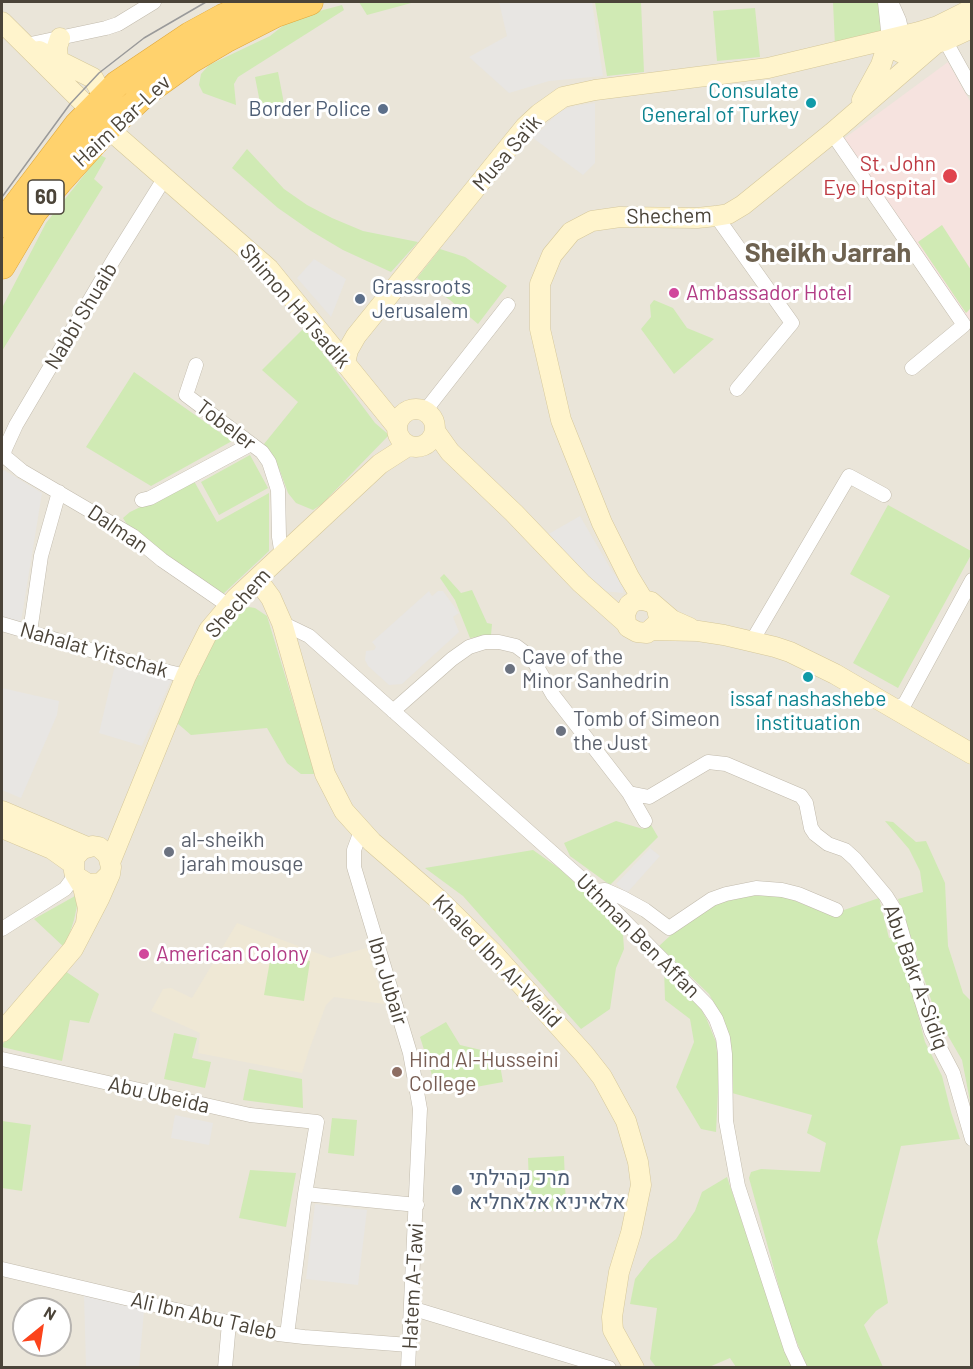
<!DOCTYPE html>
<meta charset="utf-8">
<style>
body{margin:0}
#map{position:relative;width:973px;height:1369px;overflow:hidden;background:#f6f3eb;font-family:Barlow,sans-serif}
canvas{display:block}
.frame{position:absolute;inset:0;border:3px solid #4b4439;pointer-events:none}
.north{position:absolute;left:12px;top:1297px;width:60px;height:60px;box-sizing:border-box;background:#fff;border:2px solid #b7b4b0;border-radius:50%;rotate:30deg;font-size:16px;font-weight:700;line-height:24px;text-align:center;color:#4b4439}
.north::after{content:'';display:block;margin:auto;width:21px;height:27px;background:#fc441c;clip-path:polygon(50% 0,100% 100%,50% 72%,0 100%)}
</style>
<div id="map">
<canvas width="973" height="1369"></canvas>
<div class="frame"></div>
<div class="north">N</div>
</div>
<script>
const c = document.querySelector('canvas').getContext('2d');
c.lineJoin = 'round';
function paint(path, color) { c.fillStyle = color; c.fill(path, 'evenodd'); }
const shape = rows => new Path2D(rows.map(r => 'M' + r).join(''));
function trace(path, color, width, dash) { c.strokeStyle = color; c.lineWidth = width; c.lineCap = dash ? 'butt' : 'round'; c.setLineDash(dash || []); c.stroke(path); }
function label(font, color, halo, rows, align = 'center') {
  c.font = font + ' Barlow,Heebo,sans-serif'; c.lineWidth = 6; c.setLineDash([]); c.textBaseline = 'middle'; c.strokeStyle = halo; c.fillStyle = color; for (const [text, x, y, turn = 0] of rows) {
    c.save(); c.translate(x, y); c.rotate((+turn || 0) * Math.PI / 180); c.textAlign = isNaN(turn) ? turn : align; if (halo) c.strokeText(text, 0, 0); c.fillText(text, 0, 0); c.restore();
  }
}
const residential = shape([
 [2,2,971,2,971,1367,2,1368],
 [24,1309,60,1309,60,1345,24,1345]
]);
const education = shape([
 [237,923,330,958,367,948,385,1004,334,997,326,1005,309,1050,302,1073,198,1053,200,1033,151,1011,163,989,171,988,192,998]
]);
const medical = shape([
 [948,62,971,103,972,323,969,324,842,140]
]);
const green = shape([
 [359,2,415,2,367,15],
 [595,2,641,2,644,72,607,76],
 [833,2,879,2,884,33,835,46],
 [342,5,344,10,238,77,234,84,236,105,203,93,199,85,201,74,209,65,270,36,293,18],
 [755,8,760,57,717,61,713,11],
 [278,72,286,114,263,118,255,77],
 [247,149,284,189,307,205,332,218,363,231,418,242,391,272,343,250,311,231,278,208,232,168],
 [100,155,106,158,94,179,103,187,2,351,2,308,46,223],
 [942,225,971,270,971,308,966,313,918,242],
 [440,249,465,257,507,286,478,324,450,300,417,278],
 [654,300,673,308,687,328,714,339,674,374,641,329,651,317,650,305],
 [304,328,375,423,389,435,322,504,313,510,296,503,288,493,280,471,264,444,298,402,262,370],
 [134,372,232,441,151,486,86,447],
 [250,455,268,488,219,515,201,482],
 [194,481,217,522,269,493,269,551,223,594,132,533,123,518,130,512],
 [888,505,971,551,971,555,898,688,853,663,890,596,850,574],
 [444,574,461,593,472,590,487,623,492,624,491,635,470,638,455,600,440,578],
 [249,607,255,608,267,616,315,774,301,774,287,763,267,728,191,735,176,722,195,675,200,675,197,669,200,660,232,614],
 [616,821,643,829,651,825,658,837,610,885,570,856,564,843],
 [885,821,893,822,916,842,926,841,945,883,948,946,963,993,971,1001,971,1106,962,1060,936,1015,898,899,923,892,920,871,909,849],
 [533,850,560,869,618,923,623,934,624,949,616,968,610,1009,581,1029,463,896,425,868],
 [748,895,769,895,788,898,835,917,841,911,879,898,889,938,898,936,901,947,925,1042,942,1076,951,1112,960,1139,901,1146,877,1241,888,1303,876,1311,864,1325,883,1367,807,1367,788,1320,749,1178,751,1172,761,1169,820,1172,826,1143,807,1133,812,1115,732,1093,732,1060,722,1018,709,994,659,946,683,924,722,900],
 [75,896,77,906,74,920,65,948,34,919],
 [271,955,310,961,304,1001,264,995],
 [664,968,694,996,707,1020,716,1042,719,1072,716,1132,701,1129,676,1087,694,1042,690,1019,665,1000],
 [65,971,99,994,89,1023,70,1020,62,1061,2,1047,2,1045],
 [446,1022,460,1045,498,1054,503,1082,438,1094,420,1037],
 [174,1033,197,1038,192,1058,211,1062,205,1088,164,1079],
 [249,1069,302,1079,303,1108,243,1100],
 [332,1118,357,1120,354,1156,328,1153],
 [2,1121,31,1125,22,1191,2,1188],
 [564,1156,566,1210,530,1211,528,1158],
 [250,1170,296,1173,286,1227,239,1218],
 [727,1177,787,1356,793,1367,736,1367,730,1358,709,1367,656,1367,650,1359,657,1308,630,1304,635,1279,650,1260,676,1239,695,1211,702,1192]
]);
const parking = shape([
 [499,2,592,2,603,76,549,81,509,93,469,57,507,36],
 [595,103,595,163,583,175,533,138,560,111,575,106],
 [314,259,346,279,331,317,297,278],
 [4,470,42,493,21,622,2,618,2,473],
 [580,516,612,571,624,586,623,593,603,591,545,536],
 [429,591,432,596,438,591,443,591,459,613,453,617,459,632,402,684,389,685,368,666,365,660,366,651,374,650,376,647,372,642],
 [116,661,172,678,142,746,99,733],
 [2,688,59,701,57,715,21,798,2,790],
 [650,848,660,856,627,893,616,884],
 [175,1115,213,1123,209,1145,171,1138],
 [315,1204,367,1210,358,1285,306,1279],
 [84,1294,144,1311,139,1367,86,1367]
]);
const street = shape([
 [885,2,889,40],
 [891,2,899,20,903,37],
 [941,33,972,89],
 [26,45,106,28,118,24,154,2],
 [832,133,964,325,912,368],
 [164,179,114,259,16,425,5,449,4,456,22,471,133,536,162,560,229,606],
 [716,216,792,323,737,389],
 [196,365,186,395,262,452,269,462,278,490,279,537,282,556],
 [425,411,508,305],
 [142,500,150,498,251,444],
 [282,623,309,636,591,887,707,1005,716,1019,723,1038,725,1054,726,1121,738,1186,791,1349,800,1368],
 [2,624,152,668,186,676],
 [30,632,41,556,59,492],
 [752,641,849,476,884,495],
 [889,707,904,705,972,580],
 [393,711,452,659,469,647,485,642,499,642,516,646,532,658,553,695,629,793,649,797,708,762,726,764,801,796,806,803,811,828,815,834,828,844,845,850,855,859,886,896,896,912,921,999,931,1031,953,1073,972,1139],
 [629,793,645,821],
 [361,831,354,850,354,867,410,1053,420,1109,408,1368],
 [596,891,605,890,623,898,645,910,669,928,712,899,726,894,756,888,782,890,798,894,836,910],
 [2,929,65,889,71,881,74,871],
 [2,1059,250,1115,317,1122,305,1194,287,1335],
 [305,1194,417,1205],
 [2,1269,278,1334,304,1337,409,1345],
 [411,1308,609,1368],
 [225,1368,229,1323]
]);
const secondary = shape([
 [2,22,118,137,269,269,397,427],
 [889,40,894,49,902,53,944,41,972,28],
 [39,51,93,78,101,92,103,109],
 [58,60,57,47,60,38],
 [862,100,881,65,889,40],
 [345,363,348,350,356,336,525,127,539,114,563,97,595,90,768,68,919,32,938,26,972,9],
 '397 428a19 19 0 1 1 38 0a19 19 0 1 1-38 0Z',
 [435,431,450,452,514,513,581,583,626,623],
 [257,579,271,598,282,623,325,774,344,811,372,842,438,899,493,953,584,1054,602,1077,626,1121,638,1162,641,1185,631,1233,619,1272,612,1317,613,1330,634,1368],
 [643,600,629,577,602,523,561,420,540,329,540,284,552,255,571,232,592,221,620,217,697,218,716,216,728,214,743,205,832,133,934,45],
 [657,609,659,618,658,623,647,633,637,632,628,627,626,623,625,614,629,605,636,600,643,600,651,602,672,620,690,628],
 [651,630,698,631,724,635,775,647,790,652,835,674,972,754],
 [2,811,87,847],
 [2,828,52,849,73,864],
 [111,860,186,676,209,630,236,598,380,464,408,446],
 [77,877,88,884,101,883,110,874,111,867,108,855,99,847,93,846,82,849,74,858,74,871,75,874,83,887,88,908,86,923],
 [2,1032,73,949,99,899,110,874]
]);
const highway = shape([
 [2,224,77,125,117,84,190,35,223,17,259,2],
 [2,266,34,212,59,182,105,131,148,91,191,60,225,40,276,14,310,2]
]);
const tram = shape([
 [2,197,70,104,99,73,144,38,206,2]
]);
const markers = [
 [811,103,6,"#0f9aa8"],
 [383,109,6,"#5c6f8a"],
 [950,176,8,"#e0444e"],
 [674,293,6,"#d1479c"],
 [360,299,6,"#5c6f8a"],
 [510,669,6,"#6b7280"],
 [808,677,6,"#0f9aa8"],
 [561,731,6,"#6b7280"],
 [169,852,6,"#6b7280"],
 [144,954,6,"#d1479c"],
 [397,1072,6,"#8d6e63"],
 [457,1190,6,"#5c6f8a"]
];
const shields = [
 [46,197,36]
];
const shieldNames = [
 ["60",46,197]
];
const cultureNames = [
 ["Consulate",799,91],
 ["General of Turkey",799,115],
 ["issaf nashashebe",808,699,"center"],
 ["instituation",808,723,"center"]
];
const serviceNames = [
 ["Border Police",371,109,"right"],
 ["Grassroots",372,287],
 ["Jerusalem",372,311],
 ["מרכ קהילתי",469,1178],
 ["אלאיניא אלאחליא",469,1202]
];
const streetNames = [
 ["Haim Bar-Lev",122,121,-43],
 ["Musa Sa'ik",507,153,-49],
 ["Shechem",669,216,-1],
 ["Shimon HaTsadik",295,306,49],
 ["Nabbi Shuaib",81,316,-59],
 ["Tobeler",226,425,37],
 ["Dalman",118,529,34],
 ["Shechem",238,603,-48],
 ["Nahalat Yitschak",94,650,16],
 ["Uthman Ben Affan",638,936,45],
 ["Khaled Ibn Al-Walid",497,961,46],
 ["Abu Bakr A-Sidiq",916,977,70],
 ["Ibn Jubair",388,981,73],
 ["Abu Ubeida",159,1095,13],
 ["Hatem A-Tawi",413,1286,-87],
 ["Ali Ibn Abu Taleb",204,1316,13]
];
const healthNames = [
 ["St. John",936,164],
 ["Eye Hospital",936,188]
];
const hotelNames = [
 ["Ambassador Hotel",686,293],
 ["American Colony",156,954]
];
const worshipNames = [
 ["Cave of the",522,657],
 ["Minor Sanhedrin",522,681],
 ["Tomb of Simeon",573,719],
 ["the Just",573,743],
 ["al-sheikh",181,840],
 ["jarah mousqe",181,864]
];
const educationNames = [
 ["Hind Al-Husseini",409,1060],
 ["College",409,1084]
];
const districtNames = [
 ["Sheikh Jarrah",828,253]
];
paint(residential, '#eae5d9');
paint(education, '#efe8d5');
paint(medical, '#f6e3df');
paint(green, '#d0eab4');
paint(parking, '#e8e6e3');
trace(street, '#c2bbad', 15);
trace(secondary, '#d6c89b', 21);
trace(highway, '#e0a83b', 27);
trace(street, '#fff', 14);
trace(secondary, '#fff4cc', 20);
trace(highway, '#ffd26d', 26);
trace(tram, '#9a9a9a', 1.5);
for (const [x, y, r, color] of markers) { const dot = new Path2D(); dot.arc(x, y, r, 0, 2 * Math.PI); c.fillStyle = color; c.fill(dot); trace(dot, '#fff', 2); }
for (const [x, y, w] of shields) { const box = new Path2D(); box.roundRect(x - w / 2, y - 17, w, 34, 4.5); c.fillStyle = '#fff'; c.fill(box); trace(box, '#4b4439', 1.5); }
label('bold 20px', '#4b4439', null, shieldNames);
label('21px', '#0d838f', '#fff', cultureNames, 'right');
label('21px', '#4e5e75', '#fff', serviceNames, 'left');
label('21px', '#4b4439', '#fff', streetNames);
label('21px', '#be3a42', '#fff', healthNames, 'right');
label('21px', '#b23c85', '#fff', hotelNames, 'left');
label('21px', '#5b616d', '#fff', worshipNames, 'left');
label('21px', '#785e54', '#fff', educationNames, 'left');
label('bold 27px', '#6e6250', '#fff', districtNames);
</script>
